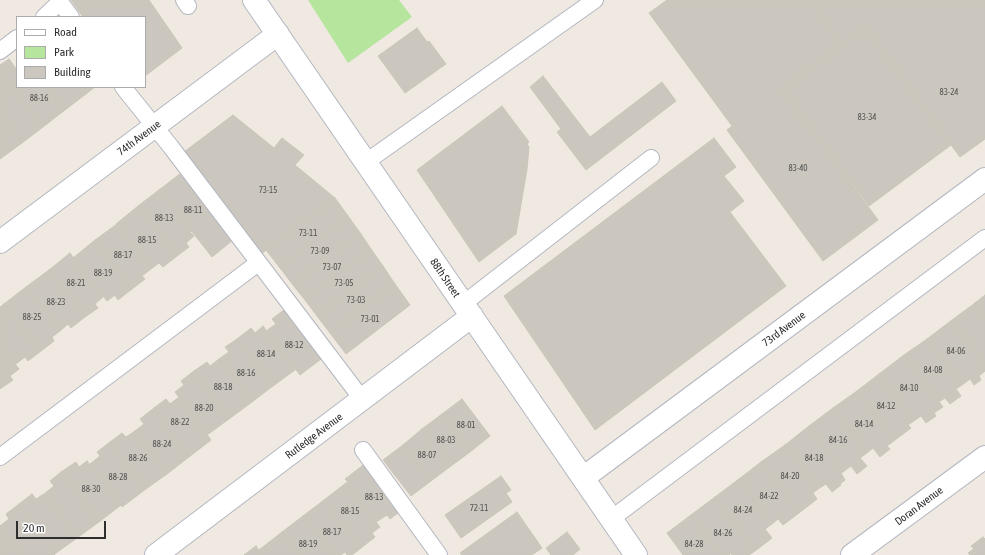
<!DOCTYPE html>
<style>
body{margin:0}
#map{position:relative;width:985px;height:555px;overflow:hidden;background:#efe9e1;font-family:"Asap Condensed",sans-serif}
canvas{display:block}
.legend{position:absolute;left:16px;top:16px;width:130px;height:72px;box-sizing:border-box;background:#fff;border:1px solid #ababab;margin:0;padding:5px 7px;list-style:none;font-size:12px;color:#2e2e2e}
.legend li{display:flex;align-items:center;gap:8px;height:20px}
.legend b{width:20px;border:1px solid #ababab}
.scale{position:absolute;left:16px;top:521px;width:90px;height:18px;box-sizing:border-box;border:2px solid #2e2e2e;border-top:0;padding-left:5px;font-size:12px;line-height:14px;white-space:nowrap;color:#2e2e2e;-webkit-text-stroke:3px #fff;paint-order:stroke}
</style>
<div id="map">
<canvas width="985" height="555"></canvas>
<ul class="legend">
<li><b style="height:5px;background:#fff"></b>Road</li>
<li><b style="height:11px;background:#b6e59e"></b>Park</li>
<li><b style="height:11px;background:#cbc7bf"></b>Building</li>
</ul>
<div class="scale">20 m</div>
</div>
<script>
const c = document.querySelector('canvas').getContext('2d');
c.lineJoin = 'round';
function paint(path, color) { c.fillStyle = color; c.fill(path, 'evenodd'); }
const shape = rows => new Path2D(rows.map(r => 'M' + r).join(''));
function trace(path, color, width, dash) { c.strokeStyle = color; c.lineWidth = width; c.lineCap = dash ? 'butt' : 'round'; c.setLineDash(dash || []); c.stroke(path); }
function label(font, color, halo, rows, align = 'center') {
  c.font = font + ' "Asap Condensed",sans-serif'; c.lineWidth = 3; c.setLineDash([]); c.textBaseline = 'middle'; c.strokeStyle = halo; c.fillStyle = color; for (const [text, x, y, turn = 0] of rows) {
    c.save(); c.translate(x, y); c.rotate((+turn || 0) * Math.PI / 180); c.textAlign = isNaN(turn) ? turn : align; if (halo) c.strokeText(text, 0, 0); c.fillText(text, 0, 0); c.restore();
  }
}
const green = shape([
 [308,0,399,0,412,17,348,63]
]);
const building = shape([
 [71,0,149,0,182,48,145,76,145,17,83,17,71,0],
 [667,0,810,0,842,45,782,89,878,220,823,261,727,130,732,126,649,13,667,0],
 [810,0,985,0,985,139,960,157,865,28,842,45,810,0],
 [417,28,427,42,429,41,446,64,405,93,378,56,417,28],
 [865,28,951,145,869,206,782,89,865,28],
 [9,59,17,70,17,87,48,87,65,110,43,127,0,71,0,65,9,59],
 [0,71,43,127,22,143,0,114,0,71],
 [543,76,590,137,662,82,676,101,586,170,557,132,561,129,530,87,543,76],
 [48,87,81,87,86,94,65,110,48,87],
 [81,87,95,87,86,94,81,87],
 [502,106,529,142,527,144,529,147,527,169,516,234,479,262,417,170,502,106],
 [0,114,22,143,0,159,0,114],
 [233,115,274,148,282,138,304,155,295,165,335,198,261,254,184,152,233,115],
 [714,138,736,167,724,176,744,201,730,212,786,286,595,430,504,296,714,138],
 [181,173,233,240,212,257,159,190,181,173],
 [159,190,191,230,190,232,194,236,186,243,189,247,177,256,138,206,159,190],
 [335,198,348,216,280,268,266,250,335,198],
 [138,206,177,256,163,267,159,263,151,269,116,224,138,206],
 [348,216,361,234,293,285,280,268,348,216],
 [117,224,151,269,142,276,145,279,132,289,95,240,117,224],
 [361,234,371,249,305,300,293,285,361,234],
 [95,240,132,289,118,300,115,295,107,301,73,258,95,240],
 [371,249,383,266,317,316,305,300,371,249],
 [70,253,103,297,95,304,98,308,85,317,49,270,70,253],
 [383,266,395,284,330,333,317,316,383,266],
 [49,270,85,317,71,328,68,324,60,331,26,287,49,270],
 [395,284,410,305,346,354,330,333,395,284],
 [26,287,60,331,52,337,54,341,41,351,4,304,26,287],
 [985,295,985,317,975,303,985,295],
 [975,303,985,317,985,364,952,320,975,303],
 [4,304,41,351,28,361,25,357,16,364,0,344,0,307,4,304],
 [284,310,321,359,300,375,266,331,276,324,272,319,284,310],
 [952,320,985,364,985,371,979,376,981,380,974,385,970,379,962,385,927,339,952,320],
 [263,326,295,370,273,386,237,339,251,328,255,333,263,326],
 [237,339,273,386,252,402,219,359,229,352,225,347,237,339],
 [927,339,962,385,956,389,961,396,950,404,945,398,939,402,904,355,927,339],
 [0,344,19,369,10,376,13,380,0,389,0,344],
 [904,355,943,407,934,413,936,416,926,423,921,416,914,421,879,374,904,355],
 [219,359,252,402,229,419,194,371,207,362,210,366,219,359],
 [194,371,229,419,207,435,175,392,184,385,181,381,194,371],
 [879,374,914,421,908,425,911,428,895,440,857,391,879,374],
 [857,391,895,440,887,446,890,449,880,457,873,448,867,453,833,408,857,391],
 [179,397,211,440,189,457,154,408,166,399,170,404,179,397],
 [462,399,490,436,470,452,442,414,462,399],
 [154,408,189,457,167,474,135,431,144,424,140,419,154,408],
 [833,408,867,453,860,458,867,466,857,474,851,466,843,472,809,426,833,408],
 [442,414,470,452,451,466,422,429,442,414],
 [809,426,843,472,841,473,845,480,840,484,841,485,832,492,826,484,818,489,785,445,809,426],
 [422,429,451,466,431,481,403,445,422,429],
 [135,431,167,474,146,489,110,442,122,433,126,437,135,431],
 [110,442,146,489,122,507,90,464,100,456,97,452,110,442],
 [403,445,431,481,411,496,383,460,403,445],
 [785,445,818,489,813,493,817,499,799,513,761,462,785,445],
 [87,461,121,505,99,522,61,472,76,462,79,467,87,461],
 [761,462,799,513,783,525,778,519,772,524,739,479,761,462],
 [366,463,402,510,390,519,387,515,376,522,346,483,348,482,345,479,366,463],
 [61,472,99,522,77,538,44,494,54,486,50,481,61,472],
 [501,476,511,490,506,493,512,502,461,538,445,515,501,476],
 [739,479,772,524,765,529,772,538,755,551,715,497,739,479],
 [346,483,380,527,372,533,375,537,361,548,324,500,346,483],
 [32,494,36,499,44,494,77,538,56,553,19,504,32,494],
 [715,497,755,551,749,555,732,555,731,553,729,555,721,555,691,515,715,497],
 [324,500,361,548,352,555,347,555,345,552,341,555,333,555,303,516,324,500],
 [19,504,56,553,54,555,22,555,0,526,9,519,6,514,19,504],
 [517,512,542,548,532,555,462,555,460,553,517,512],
 [691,515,721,555,683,555,667,533,691,515],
 [303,516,333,555,299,555,282,532,303,516],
 [0,526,22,555,0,555,0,526],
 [282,532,299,555,262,555,259,550,282,532],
 [567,532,580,549,573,555,551,555,546,548,567,532],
 [983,537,985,539,985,555,970,555,968,553,974,549,971,546,983,537],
 [256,546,262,555,244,555,256,546]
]);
const service = shape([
 [184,0,188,6],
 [44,17,60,2,71,17],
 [0,51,17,38],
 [123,87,171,147,362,399],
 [366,162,595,0],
 [463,304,651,158],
 [363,450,439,555],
 [0,457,258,263],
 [611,519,985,238]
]);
const minor = shape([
 [254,0,636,555],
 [0,242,278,34],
 [583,478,985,179],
 [156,555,472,316],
 [852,555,985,457]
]);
const numberNames = [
 ["83-24",949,92],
 ["88-16",39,98],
 ["83-34",867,117],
 ["83-40",798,168],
 ["73-15",268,190],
 ["88-11",193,210],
 ["88-13",164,218],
 ["73-11",308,233],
 ["88-15",147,240],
 ["73-09",320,251],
 ["88-17",123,255],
 ["73-07",332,267],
 ["88-19",103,273],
 ["88-21",76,283],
 ["73-05",344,283],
 ["73-03",356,300],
 ["88-23",56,302],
 ["88-25",32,317],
 ["73-01",370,319],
 ["88-12",294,345],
 ["84-06",956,351],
 ["88-14",266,354],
 ["84-08",933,370],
 ["88-16",246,373],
 ["88-18",223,387],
 ["84-10",909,388],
 ["84-12",886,406],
 ["88-20",204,408],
 ["88-22",180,422],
 ["84-14",864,424],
 ["88-01",466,425],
 ["88-03",446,440],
 ["84-16",838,440],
 ["88-24",162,444],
 ["88-07",427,455],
 ["88-26",138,458],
 ["84-18",814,458],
 ["84-20",790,476],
 ["88-28",118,477],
 ["88-30",91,489],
 ["84-22",769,496],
 ["88-13",374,497],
 ["72-11",479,508],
 ["84-24",743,510],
 ["88-15",350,511],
 ["88-17",332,532],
 ["84-26",723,533],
 ["88-19",308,544],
 ["84-28",694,544]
];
const streetNames = [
 ["74th Avenue",139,138,-37],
 ["88th Street",445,278,56],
 ["73rd Avenue",784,329,-37],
 ["Rutledge Avenue",314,436,-37],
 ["Doran Avenue",919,506,-37]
];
paint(green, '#b6e59e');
paint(building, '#cbc7bf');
trace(building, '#cbc5ba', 1);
trace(service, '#b4b7c1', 18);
trace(minor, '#b4b7c1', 24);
trace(service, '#fff', 16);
trace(minor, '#fff', 22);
label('9px', '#555452', null, numberNames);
label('11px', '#2e2e2e', '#fff', streetNames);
</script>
